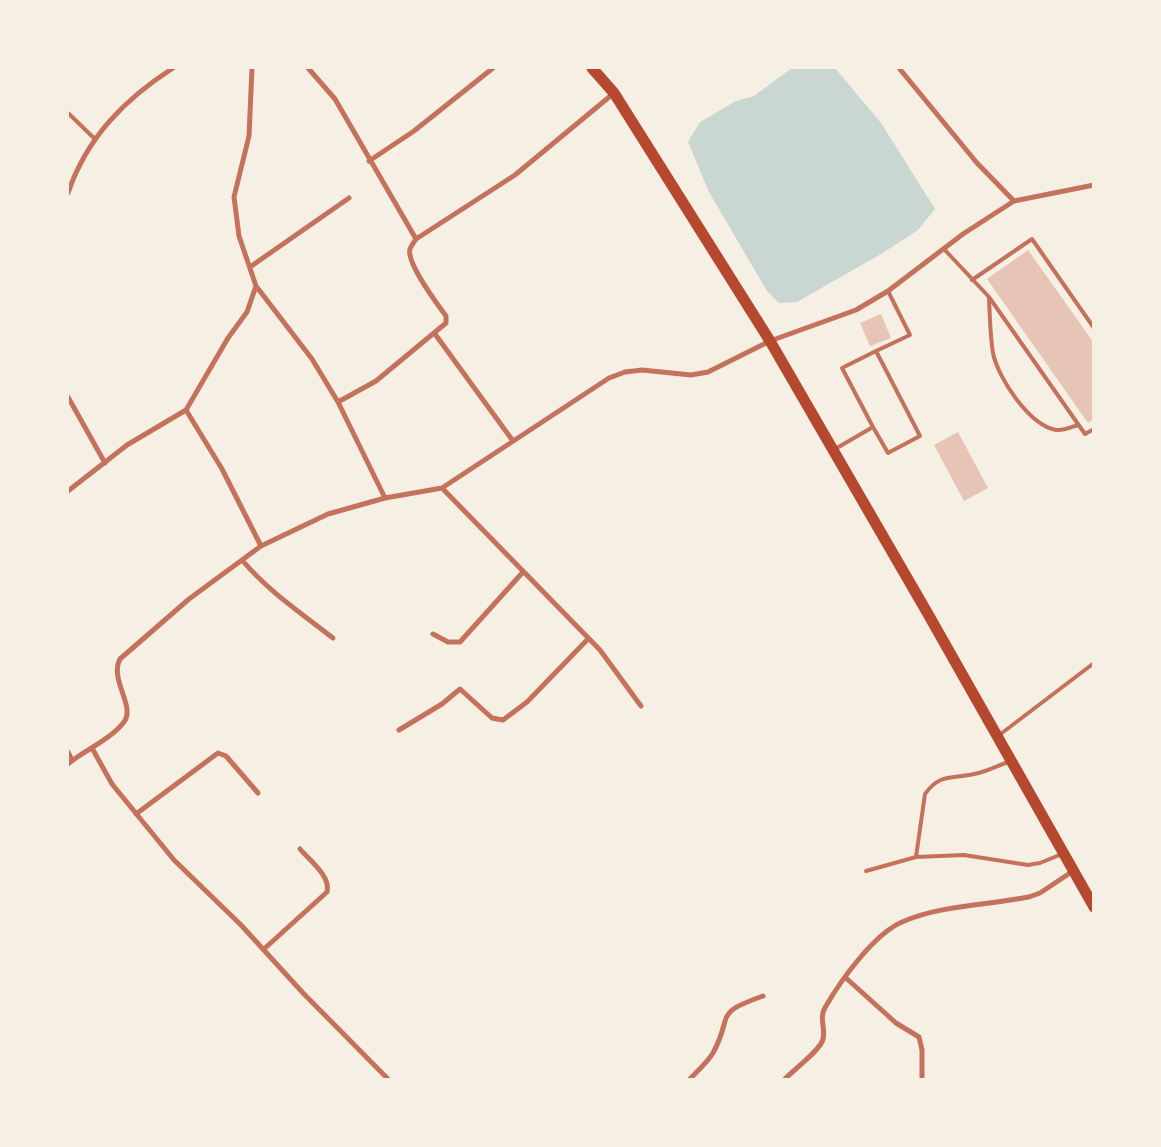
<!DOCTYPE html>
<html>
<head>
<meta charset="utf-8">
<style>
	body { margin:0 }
	#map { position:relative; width:1161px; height:1147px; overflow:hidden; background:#f6efe4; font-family:"Roboto Condensed",sans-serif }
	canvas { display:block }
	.frame { position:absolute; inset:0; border:69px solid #f6efe4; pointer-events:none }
</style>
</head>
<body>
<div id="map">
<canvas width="1161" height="1147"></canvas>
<div class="frame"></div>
</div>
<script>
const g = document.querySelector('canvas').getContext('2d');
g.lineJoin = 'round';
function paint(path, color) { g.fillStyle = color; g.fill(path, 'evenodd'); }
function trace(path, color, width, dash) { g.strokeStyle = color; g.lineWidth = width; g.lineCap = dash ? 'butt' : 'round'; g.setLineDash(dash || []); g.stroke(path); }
paint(new Path2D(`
	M 792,68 L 835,68 L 881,123 L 935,209 L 918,230 L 881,254 L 797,302 L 779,303 L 767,291 L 709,192 L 688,142 L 700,122 L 736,101 L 754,96 Z`), '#c9d6d2');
paint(new Path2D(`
	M 1028,250 L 1094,343 L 1094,419 L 1088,423 L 987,279 Z
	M 881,314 L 891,338 L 870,346 L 860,323 Z
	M 958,432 L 988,488 L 964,501 L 934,445 Z`), '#e6c5b7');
trace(new Path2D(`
	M 68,113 L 95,139
	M 944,249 L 989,297 L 1085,434 L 1094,429
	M 972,280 L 1032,239 L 1094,328
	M 989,299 C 990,317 990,335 993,353 C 998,378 1029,425 1056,430 C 1064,431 1071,427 1078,425
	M 876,351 L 910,335 L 888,291
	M 835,449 L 873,427 L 842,368 L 876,351 L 920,436 L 888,453 L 873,427
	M 998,736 L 1094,663
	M 916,857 L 925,794 C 940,773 952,779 974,774 C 986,772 997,766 1008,762
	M 866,871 L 916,857 L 964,855 L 1028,865 L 1040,863 L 1062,854`), '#c5725c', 4);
trace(new Path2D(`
	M 308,68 L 335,99 L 416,239
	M 899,68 L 977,163 L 1014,201
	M 369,161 L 414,131 L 493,68
	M 68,193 C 87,137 125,99 173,68
	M 250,267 L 349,198
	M 256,286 L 312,359 L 338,402 L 385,498
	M 435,334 L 513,441
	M 68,397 L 105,463
	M 338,402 L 376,381 L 446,323 L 446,316 C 437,304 406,262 410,249 C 411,246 414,242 416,239 L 515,175 L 614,93
	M 186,410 L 222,469 L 261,546
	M 442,488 L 600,650 L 641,706
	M 68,491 L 127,445 L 186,410 L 228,338 L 247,312 L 256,286 L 239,236 L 234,197 L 249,136 L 252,68
	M 242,560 C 268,591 301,613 333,638
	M 433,634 L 448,642 L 460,642 L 523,572
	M 399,730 L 442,704 L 460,689 L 492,718 L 503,720 L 527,702 L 588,639
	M 92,748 L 112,784 L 174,860 L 241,925 L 303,993 L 389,1080
	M 68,752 L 72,760
	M 68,764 C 85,750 110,740 124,722 C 136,706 109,680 120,659 L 189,599 L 261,546 L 328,514 L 385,498 L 442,488 L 609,378 L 625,372 L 642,370 L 691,375 L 708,372 L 770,341 L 856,310 L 888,291 L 963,234 L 1014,201 L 1094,185
	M 136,814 L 218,753 L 226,756 L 258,793
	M 264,949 L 327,892 C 331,876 309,860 300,849
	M 846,978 L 896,1023 L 919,1037 L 922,1050 L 922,1080
	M 689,1080 C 697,1071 707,1063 713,1053 C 734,1014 712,1014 763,996
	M 784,1080 C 793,1070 821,1050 823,1039 C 826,1027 818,1018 826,1006 C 841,980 874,934 902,922 C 941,905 988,905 1029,897 L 1040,893 L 1073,871`), '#c5725c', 5);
trace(new Path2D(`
	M 592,68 L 614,93 L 770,341 L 928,614 L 1094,907`), '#b5482f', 11);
</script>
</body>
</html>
